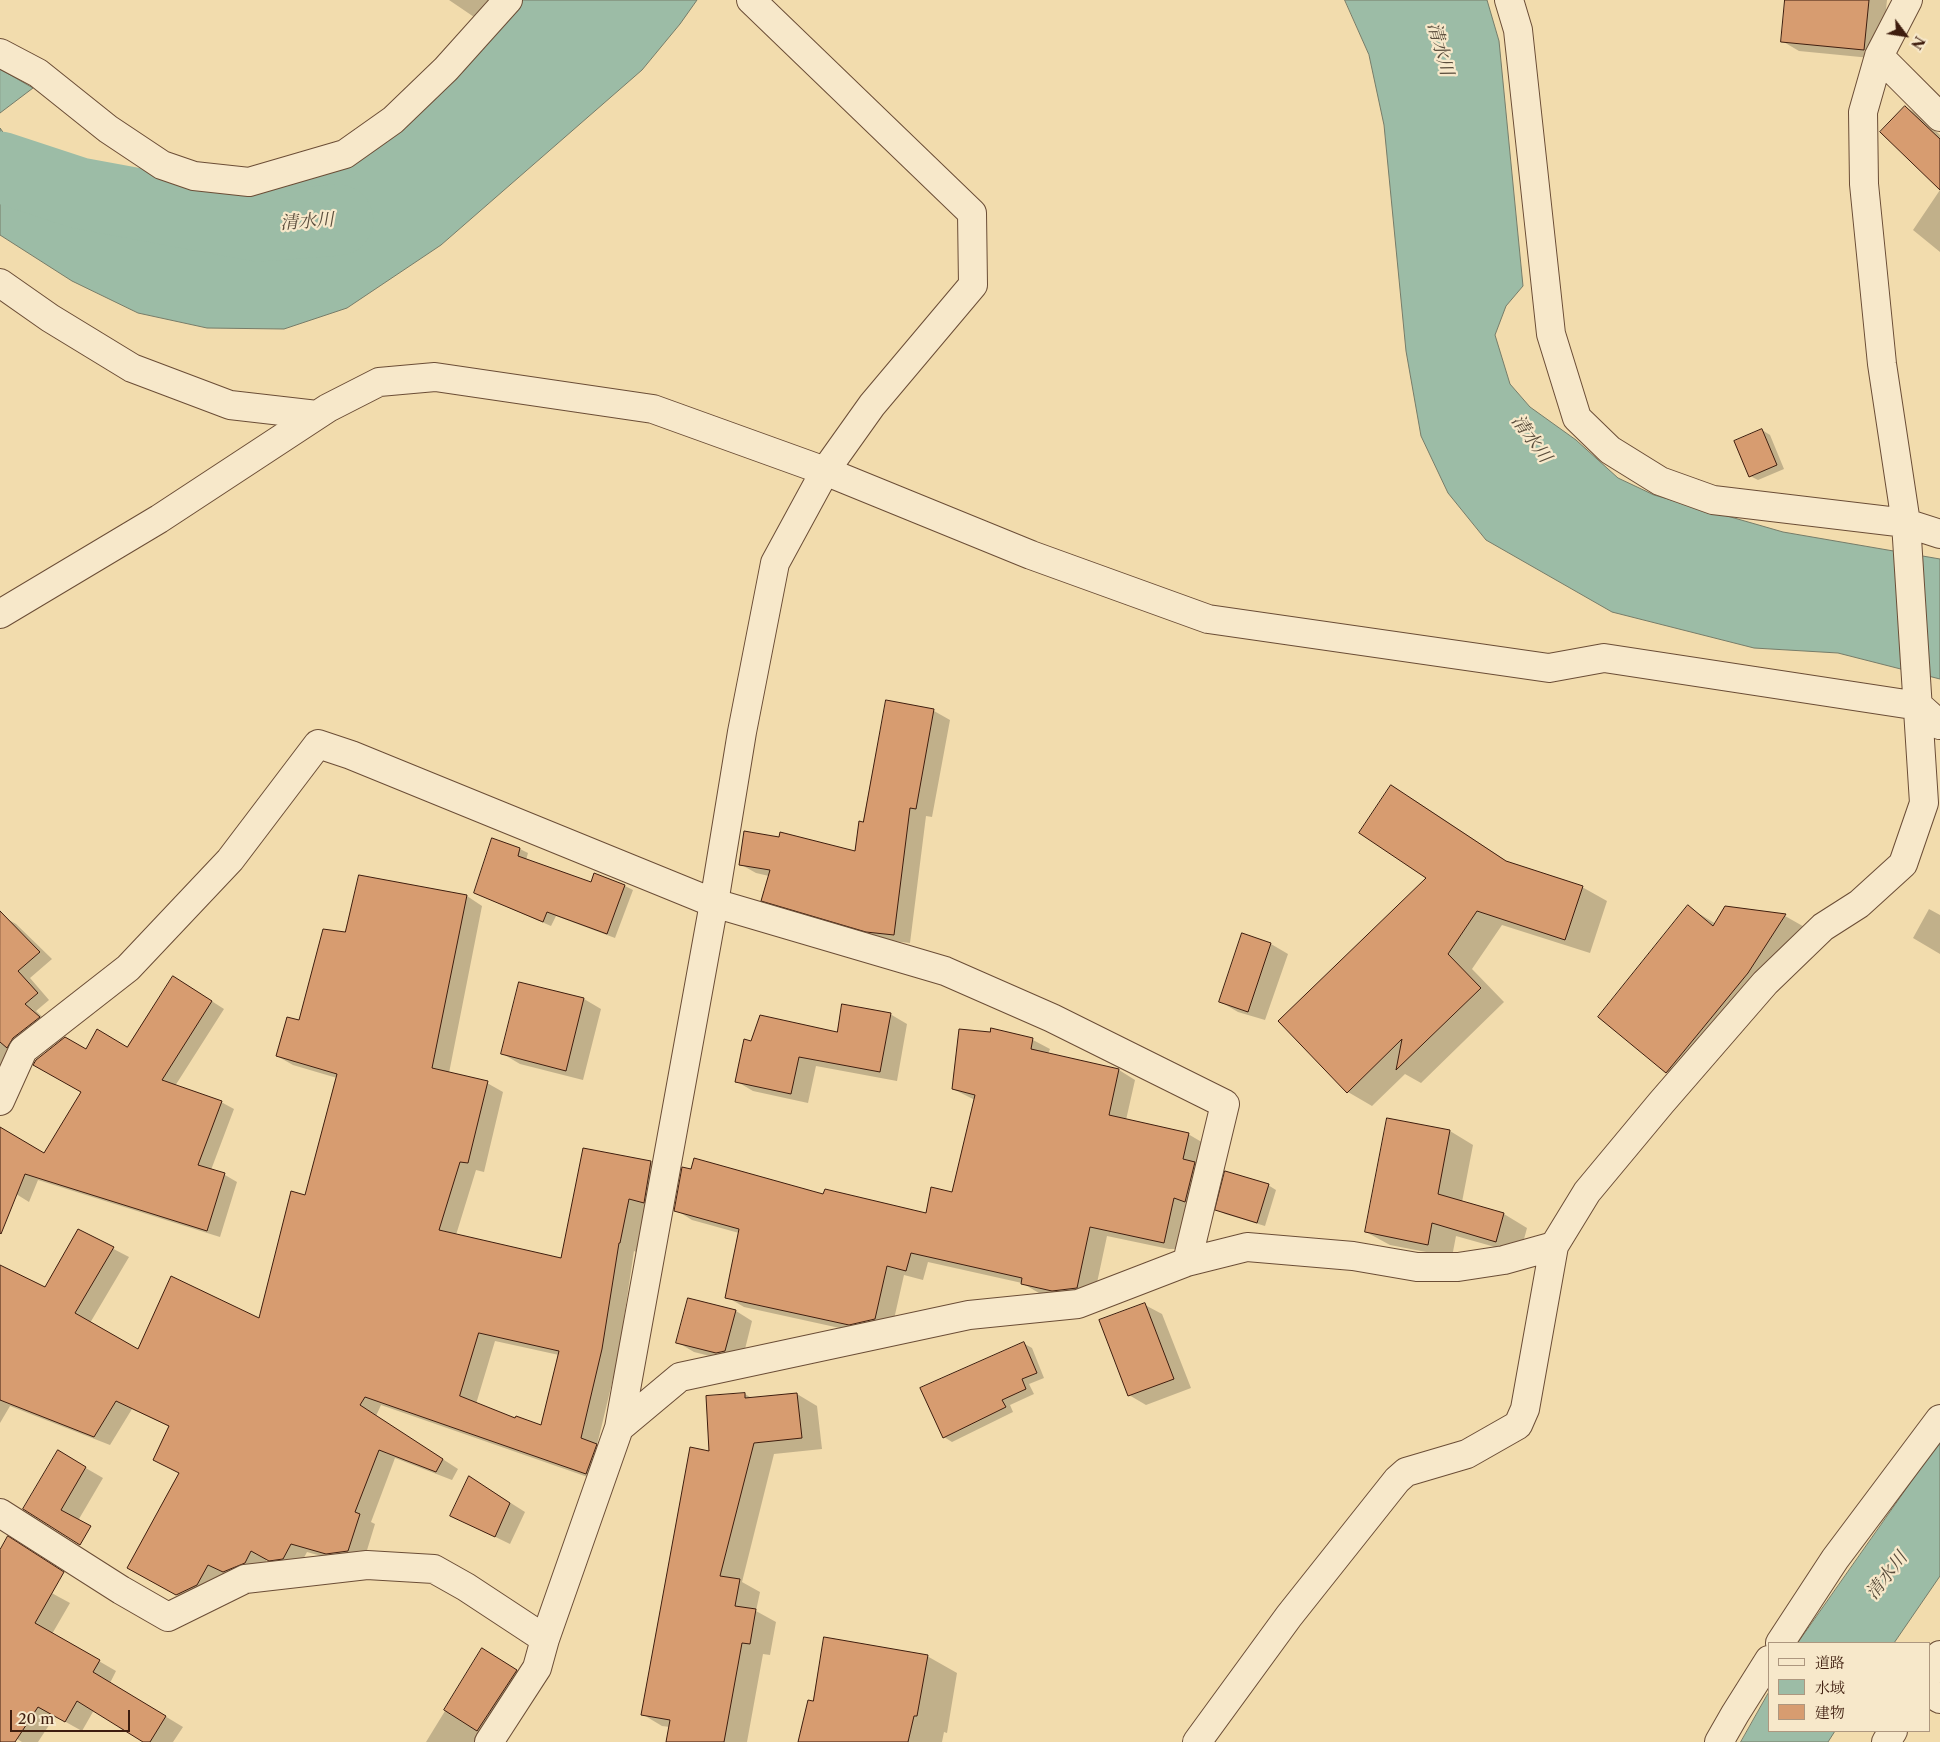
<!DOCTYPE html>
<html>
<head>
<meta charset="utf-8">
<style>
	body { margin:0 }
	#map { position:relative; width:1940px; height:1742px; overflow:hidden; background:#f2dcad; font-family:"Libre Caslon Text","Noto Serif JP",serif }
	canvas { display:block }
	.legend { position:absolute; left:1768px; top:1642px; width:162px; height:90px; box-sizing:border-box; background:#f7e8ca; border:1px solid #ad977f; margin:0; padding:6px 9px; list-style:none; font-size:15px; color:#3e1d0e }
	.legend li { display:flex; align-items:center; gap:10px; height:25px }
	.legend b { width:25px; border:1px solid #ad977f }
	.north { position:absolute; left:1880px; top:10px; width:50px; height:50px; -webkit-text-stroke:4px #f7e8ca; paint-order:stroke; rotate:121deg; font-size:14px; font-weight:700; line-height:20px; text-align:center; color:#3e1d0e }
	.north::after { content:''; display:block; margin:auto; width:18px; height:22px; background:#3e1d0e; clip-path:polygon(50% 0,100% 100%,50% 72%,0 100%) }
	.scale { position:absolute; left:10px; top:1710px; width:120px; height:22px; box-sizing:border-box; border:2px solid #3e1d0e; border-top:0; padding-left:6px; font-size:15px; line-height:18px; white-space:nowrap; color:#3e1d0e; -webkit-text-stroke:4px #f7e8ca; paint-order:stroke }
</style>
</head>
<body>
<div id="map">
<canvas width="1940" height="1742"></canvas>
<ul class="legend">
<li><b style="height:6px;background:#f7e8ca"></b>道路</li>
<li><b style="height:14px;background:#9cbca6"></b>水域</li>
<li><b style="height:14px;background:#d79c70"></b>建物</li>
</ul>
<div class="north">N</div>
<div class="scale">20 m</div>
</div>
<script>
const g = document.querySelector('canvas').getContext('2d');
g.lineJoin = 'round';
function paint(path, color) { g.fillStyle = color; g.fill(path, 'evenodd'); }
function trace(path, color, width, dash) { g.strokeStyle = color; g.lineWidth = width; g.lineCap = dash ? 'butt' : 'round'; g.setLineDash(dash || []); g.stroke(path); }
function write(font, color, halo, rows, align = 'center') {
  g.font = font + ' "Libre Caslon Text","Noto Serif JP",serif'; g.lineWidth = 4.5; g.setLineDash([]); g.textBaseline = 'middle'; g.strokeStyle = halo; g.fillStyle = color; for (const [text, x, y, turn = 0] of rows) {
    g.save(); g.translate(x, y); g.rotate((+turn || 0) * Math.PI / 180); g.textAlign = isNaN(turn) ? turn : align; if (halo) g.strokeText(text, 0, 0); g.fillText(text, 0, 0); g.restore();
  }
}
const water = new Path2D(`
	M 523,0 L 697,0 L 680,24 L 642,70 L 441,245 L 347,308 L 284,329 L 207,328 L 138,313 L 72,281 L 0,235 L 0,128 L 18,153 L 88,211 L 141,230 L 206,235 L 285,206 L 273,190 L 352,163 L 400,129 Z
	M 1345,0 L 1487,0 L 1499,41 L 1523,286 L 1506,306 L 1495,335 L 1510,384 L 1530,407 L 1576,440 L 1618,478 L 1654,495 L 1783,532 L 1940,559 L 1940,679 L 1838,653 L 1754,648 L 1612,612 L 1486,540 L 1448,493 L 1421,436 L 1406,351 L 1384,125 L 1369,55 Z
	M 0,69 L 33,88 L 0,113 Z
	M 1940,1441 L 1940,1576 L 1894,1643 L 1798,1643 Z
	M 1769,1692 L 1769,1731 L 1835,1731 L 1828,1742 L 1741,1742 Z`);
paint(water, '#9cbca6');
trace(water, '#767c69', 1);
paint(new Path2D(`
	M 449,0 L 492,0 L 477,19 Z
	M 1786,0 L 1887,0 L 1881,59 L 1799,51 L 1782,41 Z
	M 1905,107 L 1919,115 L 1940,135 L 1940,188 Z
	M 1940,190 L 1940,252 L 1913,230 Z
	M 1762,430 L 1770,435 L 1784,469 L 1758,480 L 1750,476 Z
	M 887,702 L 934,711 L 950,720 L 932,817 L 926,816 L 910,943 L 884,940 L 779,909 L 762,900 L 769,876 L 756,873 L 740,864 L 856,853 L 864,823 Z
	M 1391,787 L 1416,801 L 1511,864 L 1582,887 L 1607,901 L 1590,953 L 1502,925 L 1472,969 L 1504,1002 L 1421,1083 L 1405,1074 L 1372,1106 L 1348,1092 L 1428,878 Z
	M 493,840 L 520,849 L 528,853 L 526,860 L 592,883 L 625,886 L 633,890 L 615,938 L 556,916 L 551,926 L 484,897 Z
	M 467,896 L 482,906 L 449,1073 L 487,1083 L 503,1092 L 484,1172 L 476,1170 L 456,1235 L 562,1259 L 584,1149 L 651,1162 L 667,1171 L 645,1207 L 636,1252 L 634,1251 L 618,1358 L 597,1445 L 612,1454 L 602,1482 L 381,1405 L 376,1416 L 458,1469 L 452,1480 L 395,1458 L 371,1522 L 375,1524 L 364,1560 L 343,1562 L 307,1552 L 299,1567 L 286,1569 L 267,1559 L 261,1572 L 240,1581 L 225,1573 L 213,1594 L 193,1604 L 129,1568 L 180,1473 L 170,1427 L 132,1409 L 110,1445 L 10,1406 L 0,1423 L 0,1266 L 46,1288 L 79,1231 L 129,1257 L 90,1323 L 138,1350 L 259,1320 L 306,1196 L 337,1078 L 293,1065 L 277,1056 L 300,1022 L 346,934 ZM 495,1341 L 559,1355 L 542,1426 L 516,1420 L 476,1404 Z
	M 1688,907 L 1716,924 L 1725,908 L 1785,916 L 1808,929 L 1690,1086 L 1667,1072 L 1599,1017 Z
	M 1929,909 L 1940,915 L 1940,954 L 1913,938 Z
	M 4,917 L 16,924 L 52,959 L 30,978 L 49,1000 L 36,1011 L 51,1025 L 0,1094 L 0,921 Z
	M 1271,944 L 1288,954 L 1265,1020 L 1238,1012 L 1221,1002 Z
	M 185,984 L 224,1009 L 175,1086 L 221,1102 L 234,1109 L 211,1170 L 225,1175 L 237,1182 L 220,1237 L 38,1180 L 29,1202 L 0,1184 L 0,1128 L 44,1154 L 83,1092 L 86,1051 L 128,1049 Z
	M 584,999 L 601,1009 L 583,1080 L 520,1064 L 503,1054 Z
	M 890,1014 L 907,1024 L 897,1081 L 816,1066 L 808,1103 L 753,1091 L 736,1081 L 752,1042 L 838,1033 Z
	M 992,1030 L 1033,1040 L 1050,1049 L 1048,1054 L 1119,1070 L 1135,1080 L 1126,1120 L 1188,1134 L 1205,1144 L 1182,1249 L 1169,1249 L 1107,1236 L 1094,1297 L 1070,1300 L 1039,1293 L 1022,1283 L 928,1262 L 923,1280 L 904,1275 L 892,1328 L 867,1334 L 744,1307 L 727,1297 L 739,1233 L 692,1220 L 676,1210 L 824,1196 L 927,1214 L 953,1193 L 975,1100 L 953,1089 L 991,1034 Z
	M 1450,1131 L 1473,1145 L 1462,1202 L 1504,1214 L 1527,1228 L 1520,1254 L 1456,1236 L 1452,1257 L 1390,1245 L 1366,1232 Z
	M 1268,1185 L 1276,1190 L 1265,1226 L 1225,1214 L 1217,1210 Z
	M 1145,1305 L 1162,1314 L 1191,1388 L 1146,1405 L 1129,1395 Z
	M 736,1311 L 752,1321 L 742,1361 L 734,1362 L 694,1352 L 677,1342 Z
	M 1023,1343 L 1032,1348 L 1044,1378 L 1029,1384 L 1034,1394 L 1010,1405 L 1013,1412 L 952,1442 L 944,1437 Z
	M 745,1394 L 753,1399 L 797,1394 L 817,1406 L 822,1449 L 774,1454 L 742,1582 L 760,1592 L 756,1611 L 776,1622 L 770,1655 L 763,1654 L 747,1742 L 667,1742 L 670,1727 L 662,1726 L 642,1714 L 710,1453 Z
	M 58,1452 L 103,1478 L 69,1536 L 52,1526 Z
	M 484,1486 L 525,1512 L 510,1544 L 452,1516 Z
	M 0,1565 L 70,1603 L 52,1634 L 116,1671 L 110,1683 L 183,1727 L 173,1742 L 145,1742 L 94,1710 L 82,1731 L 55,1716 L 38,1742 L 22,1742 L 0,1728 Z
	M 483,1649 L 532,1680 L 491,1742 L 426,1742 Z
	M 927,1656 L 957,1673 L 947,1733 L 944,1732 L 942,1742 L 800,1742 L 814,1703 Z`), '#0003');
trace(new Path2D(`
	M 0,167 L 79,193 L 258,226 L 338,220`), '#9cbca6', 71);
const building = new Path2D(`
	M 1785,0 L 1869,0 L 1864,50 L 1781,42 Z
	M 1905,106 L 1940,139 L 1940,190 L 1880,132 Z
	M 1762,429 L 1777,465 L 1749,477 L 1734,441 Z
	M 886,700 L 934,709 L 916,809 L 910,808 L 894,935 L 866,932 L 761,901 L 770,870 L 739,865 L 744,831 L 779,837 L 780,832 L 855,851 L 859,821 L 863,822 Z
	M 1391,785 L 1506,861 L 1583,886 L 1565,940 L 1477,911 L 1448,954 L 1481,988 L 1396,1070 L 1402,1039 L 1347,1093 L 1278,1021 L 1426,878 L 1359,833 Z
	M 492,838 L 520,848 L 518,856 L 591,882 L 594,873 L 625,885 L 607,934 L 547,912 L 543,922 L 474,893 Z
	M 359,875 L 467,895 L 432,1068 L 488,1081 L 468,1163 L 460,1162 L 439,1230 L 561,1258 L 583,1148 L 651,1161 L 644,1203 L 629,1199 L 620,1243 L 619,1243 L 602,1349 L 581,1438 L 597,1444 L 586,1474 L 365,1397 L 360,1405 L 443,1459 L 436,1472 L 379,1450 L 355,1512 L 360,1514 L 348,1551 L 326,1554 L 291,1544 L 283,1559 L 269,1561 L 251,1551 L 245,1563 L 223,1572 L 208,1565 L 197,1585 L 176,1595 L 127,1568 L 179,1473 L 153,1460 L 169,1426 L 116,1401 L 94,1437 L 0,1400 L 0,1265 L 45,1287 L 78,1229 L 114,1247 L 75,1313 L 138,1349 L 171,1276 L 259,1318 L 291,1191 L 305,1195 L 337,1074 L 276,1056 L 287,1017 L 299,1020 L 323,929 L 345,932 ZM 479,1333 L 559,1351 L 541,1425 L 516,1416 L 515,1418 L 460,1396 Z
	M 1688,905 L 1713,926 L 1725,906 L 1786,914 L 1748,973 L 1666,1073 L 1598,1017 Z
	M 0,911 L 40,952 L 18,971 L 38,993 L 25,1004 L 40,1017 L 13,1038 L 7,1048 L 0,1042 Z
	M 1242,933 L 1271,943 L 1248,1012 L 1219,1002 Z
	M 173,976 L 212,1001 L 162,1080 L 222,1101 L 198,1165 L 225,1173 L 207,1231 L 25,1174 L 1,1234 L 0,1233 L 0,1127 L 44,1153 L 81,1092 L 33,1065 L 36,1060 L 65,1037 L 86,1049 L 97,1029 L 127,1047 Z
	M 519,982 L 584,998 L 566,1071 L 501,1054 Z
	M 842,1004 L 891,1013 L 880,1072 L 799,1057 L 791,1094 L 735,1082 L 744,1039 L 751,1041 L 760,1015 L 837,1032 Z
	M 991,1028 L 1033,1038 L 1031,1049 L 1119,1069 L 1109,1115 L 1189,1133 L 1183,1159 L 1195,1162 L 1185,1202 L 1174,1198 L 1164,1243 L 1090,1227 L 1077,1288 L 1052,1291 L 1021,1284 L 1022,1278 L 911,1253 L 906,1271 L 887,1266 L 875,1319 L 849,1325 L 725,1298 L 739,1229 L 674,1211 L 682,1167 L 691,1169 L 694,1158 L 823,1194 L 825,1189 L 926,1213 L 931,1187 L 952,1192 L 975,1095 L 952,1089 L 959,1029 L 990,1032 Z
	M 1387,1118 L 1450,1130 L 1438,1194 L 1504,1213 L 1496,1242 L 1432,1223 L 1428,1245 L 1365,1232 Z
	M 1225,1171 L 1269,1184 L 1257,1223 L 1215,1210 Z
	M 688,1298 L 736,1310 L 725,1351 L 716,1353 L 676,1343 Z
	M 1145,1303 L 1174,1379 L 1128,1396 L 1099,1320 Z
	M 1024,1342 L 1037,1373 L 1022,1379 L 1026,1389 L 1002,1400 L 1006,1407 L 943,1438 L 920,1388 Z
	M 745,1393 L 745,1398 L 797,1393 L 802,1438 L 754,1443 L 720,1576 L 740,1579 L 735,1606 L 756,1609 L 750,1644 L 742,1643 L 724,1742 L 666,1742 L 670,1720 L 641,1715 L 690,1447 L 709,1451 L 706,1396 Z
	M 58,1450 L 86,1467 L 61,1510 L 91,1526 L 80,1545 L 23,1509 Z
	M 469,1476 L 510,1503 L 495,1537 L 450,1516 Z
	M 8,1536 L 64,1572 L 35,1623 L 100,1660 L 93,1672 L 166,1716 L 150,1742 L 143,1742 L 77,1701 L 65,1722 L 38,1707 L 15,1742 L 0,1742 L 0,1550 Z
	M 824,1637 L 928,1655 L 917,1716 L 914,1716 L 908,1742 L 798,1742 L 808,1700 L 813,1701 Z
	M 482,1648 L 517,1670 L 477,1731 L 444,1710 Z`);
paint(building, '#d79c70');
trace(building, '#3e1d0e', 1);
const minor = new Path2D(`
	M 1509,0 L 1518,30 L 1551,334 L 1577,418 L 1610,450 L 1660,481 L 1713,500 L 1906,523 L 1940,534
	M 0,53 L 38,73 L 108,129 L 162,165 L 194,176 L 249,182 L 345,154 L 393,120 L 446,69 L 508,0
	M 1879,56 L 1940,117
	M 0,283 L 50,318 L 132,368 L 230,405 L 317,415
	M 0,614 L 159,519 L 328,408 L 379,382 L 435,377 L 653,409 L 825,471 L 1031,555 L 1208,619 L 1549,668 L 1604,658 L 1919,706 L 1940,725
	M 0,1101 L 23,1050 L 128,968 L 230,860 L 318,744 L 351,755 L 714,903 L 945,971 L 1052,1018 L 1225,1104 L 1187,1262
	M 619,1428 L 680,1377 L 969,1315 L 1078,1304 L 1187,1262 L 1247,1247 L 1353,1256 L 1417,1267 L 1458,1267 L 1504,1260 L 1554,1246 L 1587,1192 L 1661,1103 L 1765,983 L 1823,927 L 1859,904 L 1903,864 L 1924,803 L 1906,523 L 1882,364 L 1864,184 L 1863,112 L 1879,56 L 1908,0
	M 0,1513 L 121,1590 L 168,1617 L 245,1579 L 367,1565 L 434,1569 L 466,1587 L 545,1639
	M 1780,1643 L 1835,1559 L 1940,1419
	M 1929,1674 L 1940,1655
	M 1929,1692 L 1940,1699
	M 489,1742 L 537,1668 L 545,1639 L 619,1428 L 714,903 L 742,732 L 775,563 L 825,471 L 872,405 L 973,285 L 972,213 L 751,0
	M 1197,1742 L 1289,1616 L 1397,1480 L 1406,1472 L 1467,1454 L 1518,1425 L 1525,1409 L 1554,1246
	M 1719,1742 L 1735,1714 L 1769,1660
	M 1886,1742 L 1893,1731`);
trace(minor, '#6b4d36', 30);
trace(minor, '#f7e8ca', 28);
write('italic 18px', '#5a4d3c', '#f7e8ca', [
	["清水川",1440,49,75],
	["清水川",307,222,-4],
	["清水川",1531,439,54],
	["清水川",1887,1576,-52]
]);
</script>
</body>
</html>
